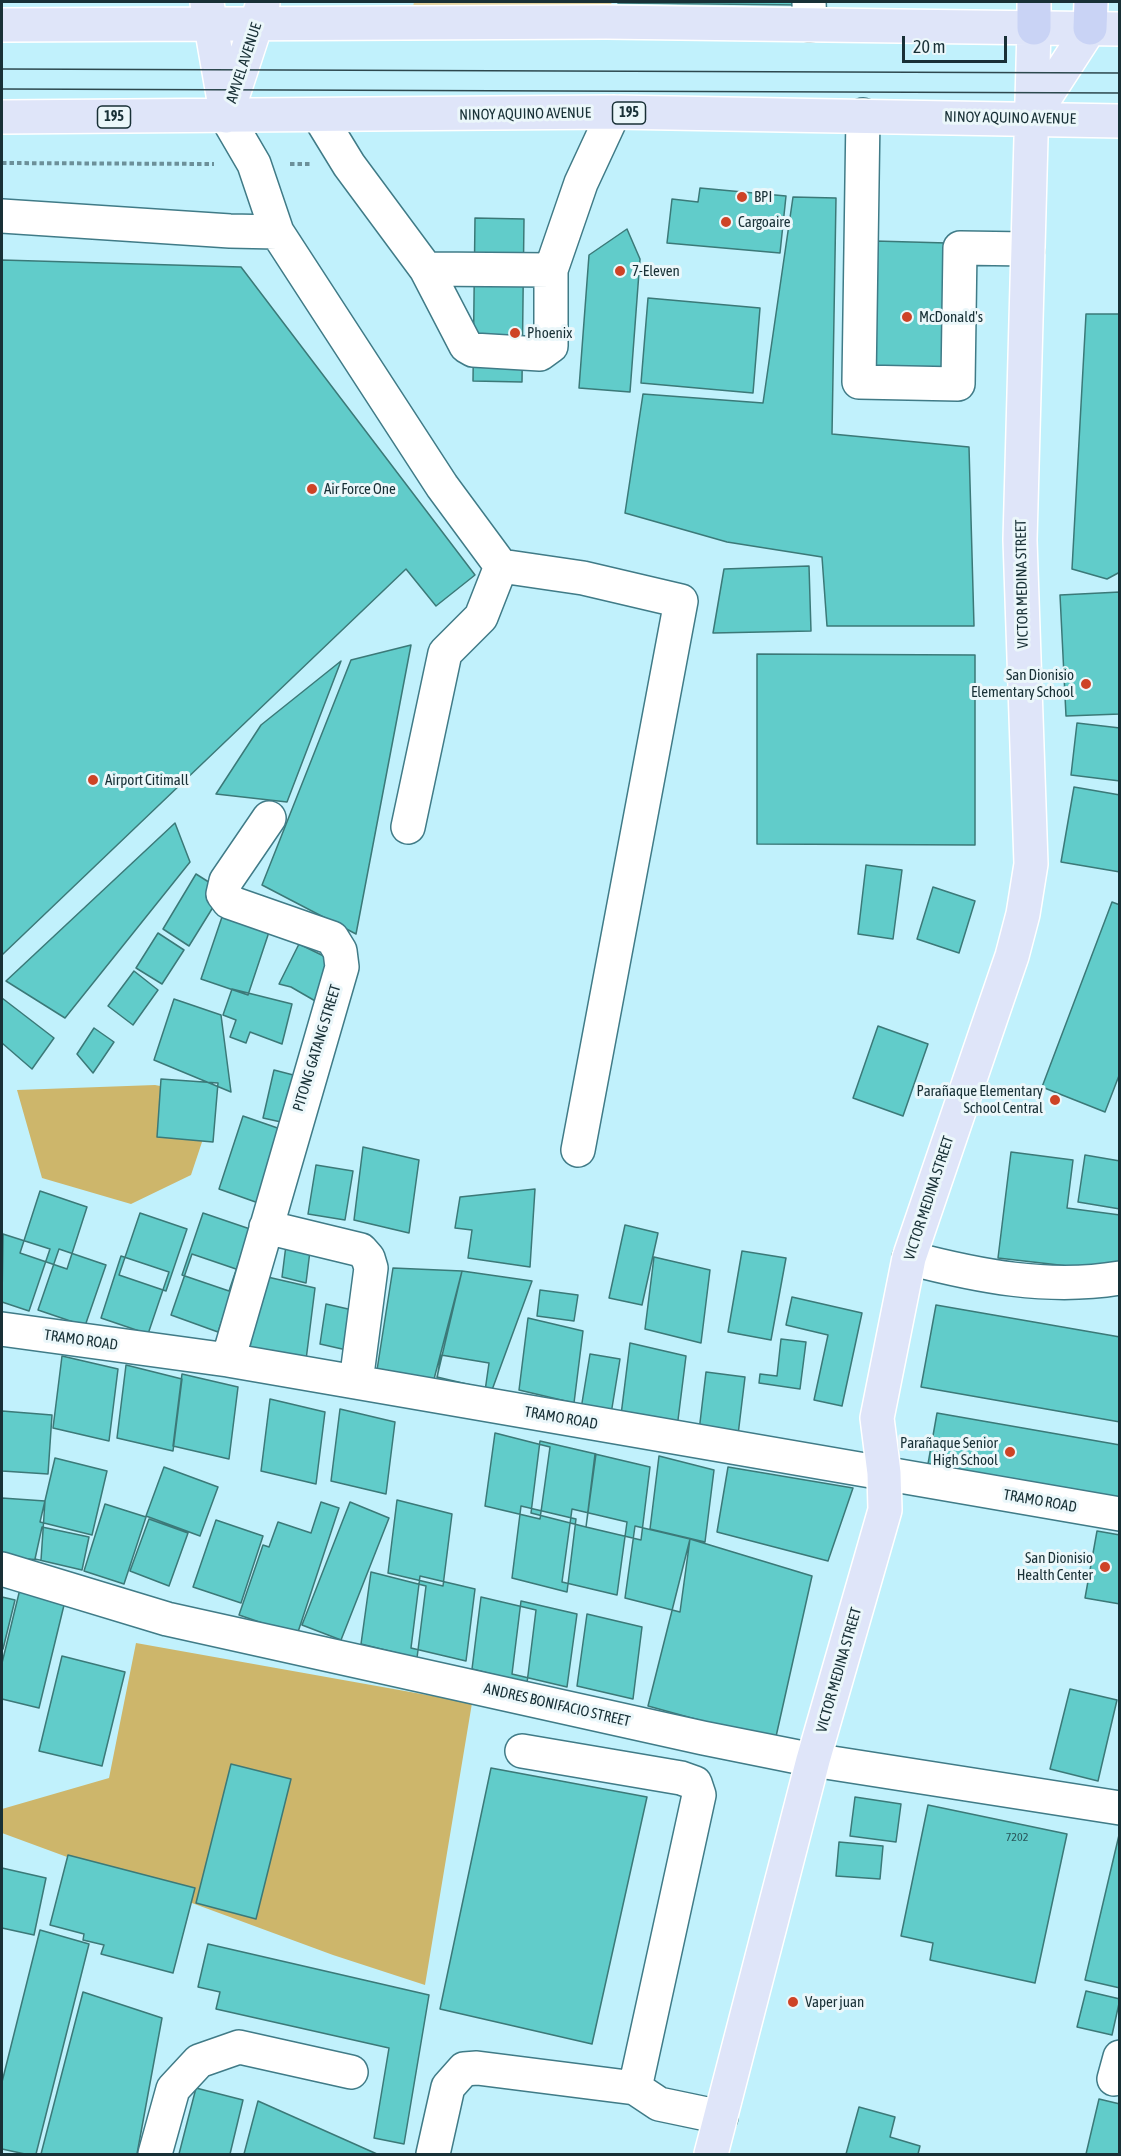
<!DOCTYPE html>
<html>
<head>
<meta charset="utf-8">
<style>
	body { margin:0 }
	#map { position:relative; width:1121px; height:2156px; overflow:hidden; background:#c1f1fc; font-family:"Asap Condensed",sans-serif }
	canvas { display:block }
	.frame { position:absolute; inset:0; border:3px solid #183036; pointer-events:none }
	.scale { position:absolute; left:902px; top:36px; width:105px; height:27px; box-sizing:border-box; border:3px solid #183036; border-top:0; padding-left:8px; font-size:18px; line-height:21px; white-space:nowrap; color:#183036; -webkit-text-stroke:4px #ebf7fa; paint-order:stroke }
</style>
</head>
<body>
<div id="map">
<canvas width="1121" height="2156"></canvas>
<div class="frame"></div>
<div class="scale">20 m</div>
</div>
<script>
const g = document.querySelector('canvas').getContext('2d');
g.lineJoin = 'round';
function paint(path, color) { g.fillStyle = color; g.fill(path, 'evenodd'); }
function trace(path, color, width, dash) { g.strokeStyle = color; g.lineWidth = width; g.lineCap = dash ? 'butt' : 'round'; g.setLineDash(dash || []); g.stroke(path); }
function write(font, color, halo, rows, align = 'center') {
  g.font = font + ' "Asap Condensed",sans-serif'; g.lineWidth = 6; g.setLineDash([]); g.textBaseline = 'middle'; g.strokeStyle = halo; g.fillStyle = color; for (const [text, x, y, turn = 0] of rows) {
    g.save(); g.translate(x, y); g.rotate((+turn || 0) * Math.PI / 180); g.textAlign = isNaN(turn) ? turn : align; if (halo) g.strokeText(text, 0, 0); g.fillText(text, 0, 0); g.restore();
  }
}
paint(new Path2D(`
	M 414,2 L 611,2 L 612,6 L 413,7 Z`), '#e2d19c');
paint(new Path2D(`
	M 155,1085 L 217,1097 L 191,1175 L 131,1204 L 42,1178 L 17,1090 Z
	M 136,1643 L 472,1703 L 425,1985 L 333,1955 L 2,1833 L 2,1809 L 109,1778 Z`), '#cdb66b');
const building = new Path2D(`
	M 617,2 L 801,2 L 801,5 L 618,3 Z
	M 700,188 L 786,196 L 780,253 L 667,243 L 672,199 L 698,202 Z
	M 793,197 L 836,198 L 832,434 L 969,447 L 974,626 L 827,626 L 822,557 L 727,542 L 625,513 L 643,394 L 763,403 Z
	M 475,218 L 524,219 L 522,382 L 473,381 Z
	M 627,229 L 640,259 L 630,392 L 579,388 L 589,255 Z
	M 875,241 L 947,243 L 944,371 L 871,368 Z
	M 2,260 L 241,267 L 475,575 L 436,606 L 406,569 L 2,955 Z
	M 648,298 L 760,308 L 753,393 L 641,383 Z
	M 1086,314 L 1120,314 L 1120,572 L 1107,579 L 1072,569 Z
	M 809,566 L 811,631 L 713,633 L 724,569 Z
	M 1120,592 L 1120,714 L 1066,716 L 1060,595 Z
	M 411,645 L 356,934 L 262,885 L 351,660 Z
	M 757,654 L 975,655 L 975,845 L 757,844 Z
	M 341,661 L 287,802 L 216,794 L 261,725 Z
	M 1077,723 L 1120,728 L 1120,781 L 1071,775 Z
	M 1074,787 L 1120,795 L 1120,872 L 1061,862 Z
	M 175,823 L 190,862 L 65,1018 L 6,981 Z
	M 866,865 L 902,870 L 893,939 L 858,934 Z
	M 196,874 L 223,891 L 189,946 L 163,929 Z
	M 933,887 L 975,901 L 959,953 L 917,939 Z
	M 1112,902 L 1120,905 L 1120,1073 L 1105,1112 L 1042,1087 Z
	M 222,917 L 269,932 L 248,995 L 201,979 Z
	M 158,933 L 184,950 L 162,984 L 136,968 Z
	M 299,944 L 336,962 L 317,1002 L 291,987 L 279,984 Z
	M 134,971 L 158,990 L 133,1025 L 108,1006 Z
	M 232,989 L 292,1004 L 282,1044 L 250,1032 L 246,1043 L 230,1037 L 236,1020 L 223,1015 Z
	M 2,998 L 54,1038 L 32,1069 L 2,1043 Z
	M 174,999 L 221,1015 L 231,1092 L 154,1060 Z
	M 878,1026 L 928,1044 L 903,1116 L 853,1098 Z
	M 94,1028 L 114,1042 L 93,1073 L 77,1054 Z
	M 274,1070 L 301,1077 L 290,1124 L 263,1118 Z
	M 161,1079 L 218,1083 L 213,1142 L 157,1137 Z
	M 243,1116 L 289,1132 L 264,1205 L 219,1189 Z
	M 363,1147 L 419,1160 L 409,1233 L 354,1220 Z
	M 1011,1152 L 1073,1160 L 1067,1208 L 1120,1215 L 1120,1272 L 998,1258 Z
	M 1085,1155 L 1120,1161 L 1120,1209 L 1078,1202 Z
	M 316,1165 L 353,1171 L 345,1220 L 308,1214 Z
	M 535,1189 L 530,1267 L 468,1258 L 472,1230 L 455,1228 L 460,1197 Z
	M 40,1191 L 87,1207 L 67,1269 L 20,1253 Z
	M 140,1213 L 187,1229 L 166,1291 L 119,1275 Z
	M 203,1213 L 250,1229 L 229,1291 L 182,1275 Z
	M 625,1225 L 658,1233 L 642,1305 L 609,1298 Z
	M 3,1234 L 50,1249 L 29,1311 L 2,1302 Z
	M 286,1245 L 310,1251 L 306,1283 L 282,1277 Z
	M 59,1249 L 106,1265 L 85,1326 L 38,1310 Z
	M 742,1251 L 786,1258 L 771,1340 L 728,1332 Z
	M 192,1254 L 239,1270 L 218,1332 L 171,1315 Z
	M 121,1256 L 169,1272 L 148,1334 L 101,1318 Z
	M 654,1257 L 710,1270 L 701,1343 L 645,1329 Z
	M 393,1268 L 462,1271 L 433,1383 L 377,1370 Z
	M 462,1271 L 532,1281 L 492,1390 L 437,1377 Z
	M 259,1275 L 315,1288 L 306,1360 L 250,1348 Z
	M 540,1290 L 578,1295 L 574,1321 L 537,1316 Z
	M 792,1297 L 862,1313 L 842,1406 L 814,1400 L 828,1335 L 786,1325 Z
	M 326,1304 L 357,1311 L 351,1351 L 320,1344 Z
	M 936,1305 L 1120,1337 L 1120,1422 L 921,1387 Z
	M 528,1318 L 583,1331 L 574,1403 L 519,1390 Z
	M 781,1339 L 806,1342 L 800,1389 L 759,1383 L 760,1374 L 777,1376 Z
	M 630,1343 L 686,1356 L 677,1428 L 621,1415 Z
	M 590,1354 L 620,1359 L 611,1414 L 581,1409 Z
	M 441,1355 L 489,1363 L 484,1398 L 435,1390 Z
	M 62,1356 L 118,1369 L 109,1441 L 53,1428 Z
	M 126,1365 L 182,1379 L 173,1451 L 117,1438 Z
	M 706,1372 L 745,1377 L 738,1435 L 699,1431 Z
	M 182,1374 L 238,1387 L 229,1459 L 173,1446 Z
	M 270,1399 L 325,1412 L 316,1484 L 261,1471 Z
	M 340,1409 L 395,1422 L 386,1494 L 331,1481 Z
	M 2,1411 L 52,1415 L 48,1474 L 2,1471 Z
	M 937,1413 L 1120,1445 L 1120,1498 L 928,1464 Z
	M 495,1433 L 550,1447 L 540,1519 L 485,1506 Z
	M 540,1441 L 596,1454 L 586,1527 L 531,1513 Z
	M 595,1454 L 650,1467 L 641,1540 L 586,1527 Z
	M 659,1456 L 714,1470 L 705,1542 L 650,1529 Z
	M 55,1458 L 107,1471 L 92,1535 L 40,1522 Z
	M 164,1467 L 218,1487 L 200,1536 L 146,1516 Z
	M 728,1467 L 853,1488 L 828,1561 L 717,1532 Z
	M 2,1498 L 45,1501 L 41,1560 L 2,1557 Z
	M 397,1500 L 452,1514 L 443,1586 L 388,1573 Z
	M 321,1502 L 339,1508 L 297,1635 L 239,1615 L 263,1545 L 269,1547 L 278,1522 L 311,1533 Z
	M 350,1502 L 389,1518 L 341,1640 L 302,1625 Z
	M 105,1504 L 146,1517 L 124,1584 L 84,1571 Z
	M 521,1506 L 576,1519 L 567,1592 L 512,1578 Z
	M 572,1509 L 627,1522 L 617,1595 L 562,1582 Z
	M 149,1519 L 188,1533 L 169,1586 L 130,1571 Z
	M 216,1520 L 263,1536 L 241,1603 L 193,1587 Z
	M 635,1526 L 690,1539 L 680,1612 L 625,1598 Z
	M 42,1527 L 89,1537 L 82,1570 L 35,1559 Z
	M 1097,1531 L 1120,1535 L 1120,1604 L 1085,1598 Z
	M 690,1539 L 812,1576 L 775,1741 L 648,1706 Z
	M 371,1572 L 426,1586 L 417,1658 L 361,1644 Z
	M 420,1576 L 475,1589 L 466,1661 L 411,1648 Z
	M 20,1589 L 65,1601 L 39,1708 L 2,1699 L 2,1663 Z
	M 2,1597 L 15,1600 L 3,1649 L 2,1649 Z
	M 481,1597 L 536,1610 L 527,1683 L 472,1669 Z
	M 521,1601 L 577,1614 L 567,1687 L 512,1674 Z
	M 587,1614 L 642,1627 L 633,1699 L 577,1686 Z
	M 62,1656 L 125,1672 L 102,1766 L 39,1751 Z
	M 1070,1689 L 1117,1700 L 1098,1781 L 1050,1769 Z
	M 231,1764 L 291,1779 L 256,1919 L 196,1903 Z
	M 491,1768 L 647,1797 L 592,2044 L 440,2009 Z
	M 855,1797 L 901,1804 L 896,1842 L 850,1836 Z
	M 928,1805 L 1067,1834 L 1035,1983 L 930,1960 L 933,1943 L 901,1936 Z
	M 1119,1835 L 1120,1835 L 1120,1988 L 1085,1980 Z
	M 839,1842 L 883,1846 L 880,1879 L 836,1876 Z
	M 68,1855 L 195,1888 L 173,1973 L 101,1954 L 104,1945 L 83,1940 L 84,1934 L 50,1925 Z
	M 2,1868 L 46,1878 L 34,1935 L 2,1928 Z
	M 40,1930 L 89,1944 L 36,2154 L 25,2154 L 2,2149 L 2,2082 Z
	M 208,1944 L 429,1995 L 404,2144 L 374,2138 L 389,2048 L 216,2009 L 220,1992 L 198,1987 Z
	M 1086,1991 L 1120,1999 L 1112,2035 L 1077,2027 Z
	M 83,1992 L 162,2018 L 137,2154 L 41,2154 Z
	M 196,2088 L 243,2100 L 230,2154 L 179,2154 Z
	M 1099,2099 L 1120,2104 L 1120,2154 L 1086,2154 Z
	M 258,2101 L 377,2154 L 244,2154 Z
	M 859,2107 L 895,2117 L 890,2137 L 920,2146 L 918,2154 L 846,2154 Z`);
paint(building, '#61ccca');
trace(building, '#3b7978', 1.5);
const minor = new Path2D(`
	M 809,2 L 810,25
	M 863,115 L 859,382 L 958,384 L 960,248 L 1028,249
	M 226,116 L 254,164 L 277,232 L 442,486 L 501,566 L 583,578 L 681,601 L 578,1150
	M 319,116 L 349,165 L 426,269 L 466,346 L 473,350 L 540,354 L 551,346 L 551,270 L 581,183 L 614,112
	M 2,216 L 230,231 L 277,232
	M 426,269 L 551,270
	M 408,827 L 445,653 L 481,617 L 501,566
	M 266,1227 L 361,1250 L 368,1258 L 371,1268 L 356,1382
	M 909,1258 C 978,1276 1048,1290 1120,1278
	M 2,1329 L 228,1360 L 1120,1514
	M 228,1360 L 342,967 L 340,951 L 332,938 L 229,902 L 223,894 L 226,881 L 269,818
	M 2,1569 L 167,1619 L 703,1738 L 813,1760 L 1120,1808
	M 522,1751 L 681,1778 L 695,1783 L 699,1795 L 635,2088
	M 1114,2079 L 1120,2057
	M 155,2154 L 173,2089 L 199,2061 L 239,2047 L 351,2072
	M 433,2154 L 448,2087 L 464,2069 L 477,2068 L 635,2088 L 659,2104 L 721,2117`);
const major = new Path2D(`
	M 207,3 L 226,112
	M 2,25 L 606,22 L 1120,29
	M 226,116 L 263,3
	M 2,117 L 614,112 L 1120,121
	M 1031,119 L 1090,28
	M 711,2154 L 813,1760 L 885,1510 L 884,1473 L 877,1418 L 909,1258 L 1012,956 L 1023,914 L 1031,864 L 1020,540 L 1034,28`);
const highway = new Path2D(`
	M 1034,28 L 1034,2
	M 1090,28 L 1091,2`);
trace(minor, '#407b87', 36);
trace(major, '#fff', 36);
trace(highway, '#fff', 36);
trace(new Path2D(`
	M 2,163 L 214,164
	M 290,164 L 310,164`), '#6c9099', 4, [4.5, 3]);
trace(minor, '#fff', 33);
trace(major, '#dfe5f9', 33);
trace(highway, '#c9d3f5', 33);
trace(new Path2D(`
	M 2,69 L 1120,73
	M 2,89 L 1120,93`), '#2d484e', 1.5);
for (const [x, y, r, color] of [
	[742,197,6,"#ce4326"],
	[726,222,6,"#ce4326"],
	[620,271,6,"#ce4326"],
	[907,317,6,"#ce4326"],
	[515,333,6,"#ce4326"],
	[312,489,6,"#ce4326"],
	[1086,684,6,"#ce4326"],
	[93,780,6,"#ce4326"],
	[1055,1100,6,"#ce4326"],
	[1010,1452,6,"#ce4326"],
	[1105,1567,6,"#ce4326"],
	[793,2002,6,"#ce4326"]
]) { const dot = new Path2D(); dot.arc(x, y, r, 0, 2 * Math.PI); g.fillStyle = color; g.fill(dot); trace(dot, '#ebf7fa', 2); }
write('12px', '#2a575b', null, [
	["7202",1017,1837]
]);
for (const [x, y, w] of [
	[629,113,33],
	[114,117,33]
]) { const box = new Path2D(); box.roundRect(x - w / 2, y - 11, w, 22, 4.5); g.fillStyle = '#ebf7fa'; g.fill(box); trace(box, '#183036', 1.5); }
write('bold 14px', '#183036', null, [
	["195",629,113],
	["195",114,117]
]);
write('15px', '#183036', '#ebf7fa', [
	["AMVEL AVENUE",244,63,-72],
	["NINOY AQUINO AVENUE",525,114,-1],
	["NINOY AQUINO AVENUE",1010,118,1],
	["VICTOR MEDINA STREET",1022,584,-91],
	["PITONG GATANG STREET",317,1048,-73],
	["VICTOR MEDINA STREET",929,1198,-72],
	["TRAMO ROAD",81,1340,8],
	["TRAMO ROAD",561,1418,10],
	["TRAMO ROAD",1040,1501,10],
	["VICTOR MEDINA STREET",839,1670,-74],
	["ANDRES BONIFACIO STREET",557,1705,13]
]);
write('15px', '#183036', '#ebf7fa', [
	["BPI",754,197],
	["Cargoaire",738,222],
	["7-Eleven",632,271],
	["McDonald's",919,317],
	["Phoenix",527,333],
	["Air Force One",324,489],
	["San Dionisio",1074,675,"right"],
	["Elementary School",1074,692,"right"],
	["Airport Citimall",105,780],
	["Parañaque Elementary",1043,1091,"right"],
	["School Central",1043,1108,"right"],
	["Parañaque Senior",998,1443,"right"],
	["High School",998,1460,"right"],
	["San Dionisio",1093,1558,"right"],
	["Health Center",1093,1575,"right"],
	["Vaper juan",805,2002]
], 'left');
</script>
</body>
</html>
